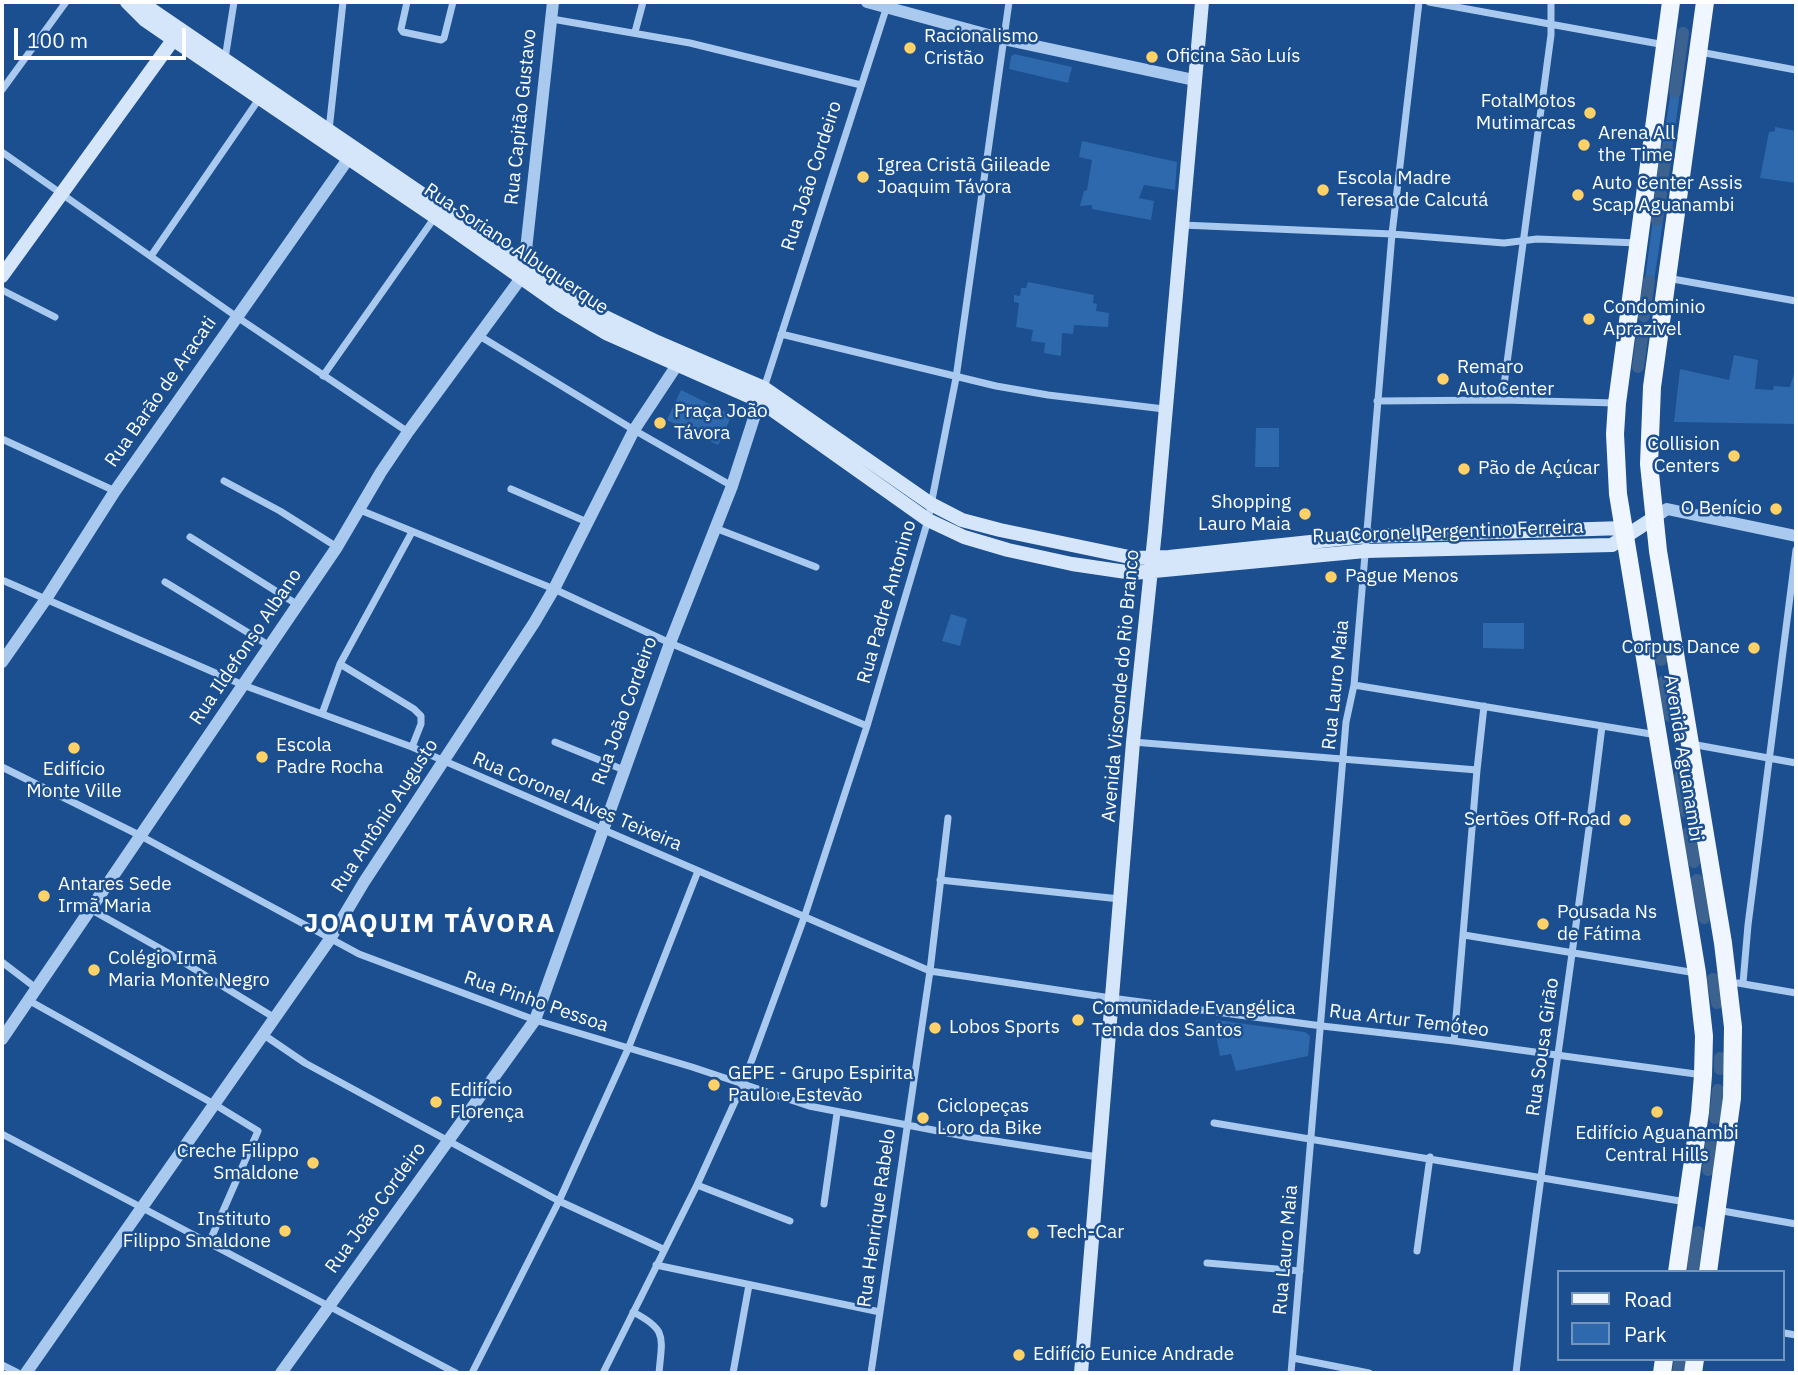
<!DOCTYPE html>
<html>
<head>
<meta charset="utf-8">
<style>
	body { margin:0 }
	#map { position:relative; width:1798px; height:1375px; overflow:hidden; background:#1b4f8f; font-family:"IBM Plex Sans",sans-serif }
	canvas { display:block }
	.frame { position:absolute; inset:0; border:4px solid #fff; pointer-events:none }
	.legend { position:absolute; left:1557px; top:1270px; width:228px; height:91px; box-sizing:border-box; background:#1b4f8f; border:2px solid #7695bc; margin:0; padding:9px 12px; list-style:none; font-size:21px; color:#fff }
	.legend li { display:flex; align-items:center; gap:14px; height:35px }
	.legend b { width:35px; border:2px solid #7695bc }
	.scale { position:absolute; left:14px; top:28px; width:172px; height:32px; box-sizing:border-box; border:4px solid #fff; border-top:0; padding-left:9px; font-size:21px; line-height:24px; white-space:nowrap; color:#fff; -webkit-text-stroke:5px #1b4f8f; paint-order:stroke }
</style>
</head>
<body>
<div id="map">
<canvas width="1798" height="1375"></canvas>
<div class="frame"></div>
<ul class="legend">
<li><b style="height:9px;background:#f0f6ff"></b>Road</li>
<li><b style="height:19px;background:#2e69ad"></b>Park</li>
</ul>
<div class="scale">100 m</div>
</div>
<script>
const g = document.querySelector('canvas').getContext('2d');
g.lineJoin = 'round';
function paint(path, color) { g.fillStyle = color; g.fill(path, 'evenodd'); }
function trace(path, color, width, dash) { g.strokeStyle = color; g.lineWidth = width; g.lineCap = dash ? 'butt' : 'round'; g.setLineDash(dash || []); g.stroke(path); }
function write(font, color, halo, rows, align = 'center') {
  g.font = font + ' "IBM Plex Sans",sans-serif'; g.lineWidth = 5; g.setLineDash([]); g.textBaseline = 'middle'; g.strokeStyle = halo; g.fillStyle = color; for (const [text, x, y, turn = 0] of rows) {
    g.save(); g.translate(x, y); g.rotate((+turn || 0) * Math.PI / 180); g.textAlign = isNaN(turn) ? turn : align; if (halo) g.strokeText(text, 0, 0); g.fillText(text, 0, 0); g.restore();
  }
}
paint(new Path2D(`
	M 1014,54 L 1072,67 L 1068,83 L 1009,69 L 1011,57 Z
	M 1671,91 L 1680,92 L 1672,150 L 1662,148 Z
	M 1775,127 L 1796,131 L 1796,183 L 1760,178 L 1769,132 L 1775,131 Z
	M 1082,141 L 1177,162 L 1175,190 L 1144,185 L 1139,198 L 1154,201 L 1151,220 L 1092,209 L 1092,205 L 1080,206 L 1084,191 L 1087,190 L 1092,160 L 1079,157 Z
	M 1653,219 L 1663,221 L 1654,281 L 1645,280 Z
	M 1028,282 L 1094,295 L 1093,303 L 1097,304 L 1096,311 L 1109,313 L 1108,327 L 1074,325 L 1073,334 L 1062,333 L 1061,356 L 1044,353 L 1045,343 L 1031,341 L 1033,330 L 1016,327 L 1019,303 L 1014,302 L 1014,295 L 1020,296 L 1021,288 L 1026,288 Z
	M 1734,355 L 1758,360 L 1755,389 L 1773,390 L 1774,386 L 1790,387 L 1796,366 L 1796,424 L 1674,422 L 1680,369 L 1729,380 Z
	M 681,390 L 732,415 L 718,445 L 667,420 Z
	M 1256,428 L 1279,428 L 1279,467 L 1255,467 Z
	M 951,614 L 967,619 L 960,646 L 942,641 Z
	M 1483,623 L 1524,623 L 1524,649 L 1483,648 Z
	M 1216,1020 L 1305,1032 L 1310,1036 L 1308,1056 L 1236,1071 L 1231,1054 L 1220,1056 L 1215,1030 Z`), '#2e69ad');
trace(new Path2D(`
	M 1675,92 L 1683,33
	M 1663,174 L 1667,149
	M 1657,220 L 1661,194
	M 1644,316 L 1649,281
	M 1638,367 L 1642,337
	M 1659,651 L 1661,660
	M 1664,681 L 1670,716
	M 1680,776 L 1686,812
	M 1689,832 L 1694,862
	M 1697,880 L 1704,918
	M 1713,979 L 1717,1003
	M 1720,1069 L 1720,1058
	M 1715,1118 L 1718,1090
	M 1708,1170 L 1712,1138
	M 1693,1267 L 1698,1232
	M 1678,1373 L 1680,1359`), '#3c6290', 12);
trace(new Path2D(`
	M 407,2 L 401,29 L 403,32 L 441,40 L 444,38 L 453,2
	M 1429,2 L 1665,45
	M 552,19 L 690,43 L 861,85
	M 635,32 L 643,2
	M 1700,52 L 1796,70
	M 225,59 L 234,2
	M 2,90 L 66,2
	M 329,130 L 343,2
	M 2,152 L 237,317 L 408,432
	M 1182,225 L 1392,234 L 1504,243 L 1537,239 L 1638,243
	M 151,256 L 259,99
	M 1667,278 L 1796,301
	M 2,290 L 55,317
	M 781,334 L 996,386 L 1048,395 L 1164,409
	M 478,335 L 634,430 L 732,486
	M 323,376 L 435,217
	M 764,388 L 887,6
	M 1502,400 L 1551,35 L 1551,2
	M 1377,401 L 1502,400 L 1616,403
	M 2,439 L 115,491
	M 224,481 L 280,511 L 337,547
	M 511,489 L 587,522
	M 360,510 L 554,589 L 670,643 L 867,726
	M 715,528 L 816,567
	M 190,537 L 298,605
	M 2,580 L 243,685 L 412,747 L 930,971 L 1111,998 L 1322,1026 L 1454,1041 L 1703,1075
	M 165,582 L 270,646
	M 340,664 L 414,709 L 421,716 L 421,724 L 412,747
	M 1354,685 L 1657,735
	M 322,714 L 340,664 L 412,532
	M 555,742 L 624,770
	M 1133,742 L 1477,770
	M 1691,744 L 1796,763
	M 2,767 L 139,835 L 359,954 L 535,1020 L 692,1067 L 809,1106 L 969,1137 L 1098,1157
	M 940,880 L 1120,899
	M 90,909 L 170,954 L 275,1018
	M 1464,935 L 1696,973
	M 2,962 L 36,988
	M 1738,983 L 1796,993
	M 1743,983 L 1748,925 L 1796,550
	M 28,1000 L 214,1104 L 258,1131 L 209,1243
	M 264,1035 L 305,1063 L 559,1201 L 663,1249
	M 1454,1041 L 1477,770 L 1484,706
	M 1214,1123 L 1686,1202
	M 2,1134 L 456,1373
	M 697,1185 L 790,1221
	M 824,1204 L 837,1113
	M 1717,1210 L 1796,1224
	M 1417,1251 L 1430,1157
	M 1207,1263 L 1300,1271
	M 656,1265 L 880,1312
	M 633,1312 C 668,1330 662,1337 659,1373
	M 1784,1333 L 1796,1335
	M 1293,1358 L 1369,1373
	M 2,1365 L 18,1373
	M 472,1373 L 559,1201 L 628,1049 L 698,871
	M 603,1373 L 697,1185 L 743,1084 L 804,918 L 867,726 L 928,520 L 956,378 L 1009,2
	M 733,1373 L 749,1285
	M 871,1373 L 930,971 L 948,818
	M 1291,1373 L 1346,722 L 1354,685 L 1392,234 L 1419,2
	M 1516,1373 C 1541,1157 1576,942 1602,726`), '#a9c9ee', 7);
trace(new Path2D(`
	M 867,2 L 1003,39 L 1194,80
	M 1654,518 L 1667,509 L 1796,536
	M 2,662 L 46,599 L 115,491 L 353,152
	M 2,1039 L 337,547 L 381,472 L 408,432 L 521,278 L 526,250 L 553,2
	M 26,1373 L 330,939 L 364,882 L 534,623 L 554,589 L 634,430 L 677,365
	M 281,1373 L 535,1020 L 670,643 L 732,486 L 762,393`), '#a9c9ee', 12);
trace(new Path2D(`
	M 127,2 L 145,20 L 174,40 L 435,217 L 560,305 L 606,333 L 760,401 L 928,520 L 964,537 L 1008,550 L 1072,564 L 1133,573 L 1365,551 L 1612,545 L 1654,518
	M 133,5 L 152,10 L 595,312 L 657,342 L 764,388 L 931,504 L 962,520 L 1000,530 L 1134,558 L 1169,557 L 1367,536 L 1624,528
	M 2,276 L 178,33
	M 1081,1373 L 1133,742 L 1155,531 L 1202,2`), '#d6e6fa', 14);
trace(new Path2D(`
	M 1671,2 L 1617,403 L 1615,434 L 1618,494 L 1697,973 L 1704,1036 L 1703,1075 L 1700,1112 L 1677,1272
	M 1705,2 L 1652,387 L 1649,464 L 1658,551 L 1723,943 L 1733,1027 L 1732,1098 L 1708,1272
	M 1662,1373 L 1664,1359
	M 1693,1373 L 1695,1359`), '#f0f6ff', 18);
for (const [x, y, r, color] of [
	[910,48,7,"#ffd166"],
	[1152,57,7,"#ffd166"],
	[1590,113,7,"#ffd166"],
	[1584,145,7,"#ffd166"],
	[863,177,7,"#ffd166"],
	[1323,190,7,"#ffd166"],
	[1578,195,7,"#ffd166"],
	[1589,319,7,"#ffd166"],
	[1443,379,7,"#ffd166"],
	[660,423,7,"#ffd166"],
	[1734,456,7,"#ffd166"],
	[1464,469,7,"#ffd166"],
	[1776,509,7,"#ffd166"],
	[1305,514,7,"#ffd166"],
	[1331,577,7,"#ffd166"],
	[1754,648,7,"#ffd166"],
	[74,748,7,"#ffd166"],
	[262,757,7,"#ffd166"],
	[1625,820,7,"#ffd166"],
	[44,896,7,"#ffd166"],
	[1543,924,7,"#ffd166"],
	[94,970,7,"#ffd166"],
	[1078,1020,7,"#ffd166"],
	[935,1028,7,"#ffd166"],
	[714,1085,7,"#ffd166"],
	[436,1102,7,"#ffd166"],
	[1657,1112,7,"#ffd166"],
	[923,1118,7,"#ffd166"],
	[313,1163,7,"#ffd166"],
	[285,1231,7,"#ffd166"],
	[1033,1233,7,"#ffd166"],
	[1019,1355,7,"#ffd166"]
]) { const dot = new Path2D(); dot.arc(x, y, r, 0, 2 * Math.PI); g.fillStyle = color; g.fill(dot); trace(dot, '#1b4f8f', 2.5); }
write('19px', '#fff', '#1b4f8f', [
	["Racionalismo",924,37],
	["Cristão",924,59],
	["Oficina São Luís",1166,57],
	["FotalMotos",1576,102,"right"],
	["Mutimarcas",1576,124,"right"],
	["Arena All",1598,134],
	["the Time",1598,156],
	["Igrea Cristã Giileade",877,166],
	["Joaquim Távora",877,188],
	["Escola Madre",1337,179],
	["Teresa de Calcutá",1337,201],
	["Auto Center Assis",1592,184],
	["Scap Aguanambi",1592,206],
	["Condominio",1603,308],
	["Aprazivel",1603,330],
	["Remaro",1457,368],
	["AutoCenter",1457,390],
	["Praça João",674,412],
	["Távora",674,434],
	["Collision",1720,445,"right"],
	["Centers",1720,467,"right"],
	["Pão de Açúcar",1478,469],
	["Shopping",1291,503,"right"],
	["Lauro Maia",1291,525,"right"],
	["O Benício",1762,509,"right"],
	["Pague Menos",1345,577],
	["Corpus Dance",1740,648,"right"],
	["Escola",276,746],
	["Padre Rocha",276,768],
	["Edifício",74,770,"center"],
	["Monte Ville",74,792,"center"],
	["Sertões Off-Road",1611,820,"right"],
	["Antares Sede",58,885],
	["Irmã Maria",58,907],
	["Pousada Ns",1557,913],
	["de Fátima",1557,935],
	["Colégio Irmã",108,959],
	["Maria Monte Negro",108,981],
	["Comunidade Evangélica",1092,1009],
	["Tenda dos Santos",1092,1031],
	["Lobos Sports",949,1028],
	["GEPE - Grupo Espirita",728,1074],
	["Paulo e Estevão",728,1096],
	["Edifício",450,1091],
	["Florença",450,1113],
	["Ciclopeças",937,1107],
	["Loro da Bike",937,1129],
	["Edifício Aguanambi",1657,1134,"center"],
	["Central Hills",1657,1156,"center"],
	["Creche Filippo",299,1152,"right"],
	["Smaldone",299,1174,"right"],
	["Instituto",271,1220,"right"],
	["Filippo Smaldone",271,1242,"right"],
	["Tech-Car",1047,1233],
	["Edifício Eunice Andrade",1033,1355]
], 'left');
write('19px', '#fff', '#1b4f8f', [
	["Rua Capitão Gustavo",521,117,-84],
	["Rua João Cordeiro",812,176,-72],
	["Rua Soriano Albuquerque",516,249,34],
	["Rua Barão de Aracati",161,392,-55],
	["Rua Coronel Pergentino Ferreira",1448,532,-2],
	["Rua Padre Antonino",887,602,-74],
	["Rua Ildefonso Albano",246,647,-56],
	["Rua Lauro Maia",1336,685,-84],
	["Avenida Visconde do Rio Branco",1121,686,-85],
	["Rua João Cordeiro",625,711,-70],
	["Avenida Aguanambi",1683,758,81],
	["Rua Coronel Alves Teixeira",577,802,23],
	["Rua Antônio Augusto",385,816,-57],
	["Rua Pinho Pessoa",536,1002,19],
	["Rua Artur Temóteo",1409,1021,7],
	["Rua Sousa Girão",1543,1047,-82],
	["Rua João Cordeiro",376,1208,-54],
	["Rua Henrique Rabelo",877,1218,-82],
	["Rua Lauro Maia",1286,1250,-85]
]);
g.letterSpacing = '2px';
write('bold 26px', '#fff', '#1b4f8f', [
	["JOAQUIM TÁVORA",430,924]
]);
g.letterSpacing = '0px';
</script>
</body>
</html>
